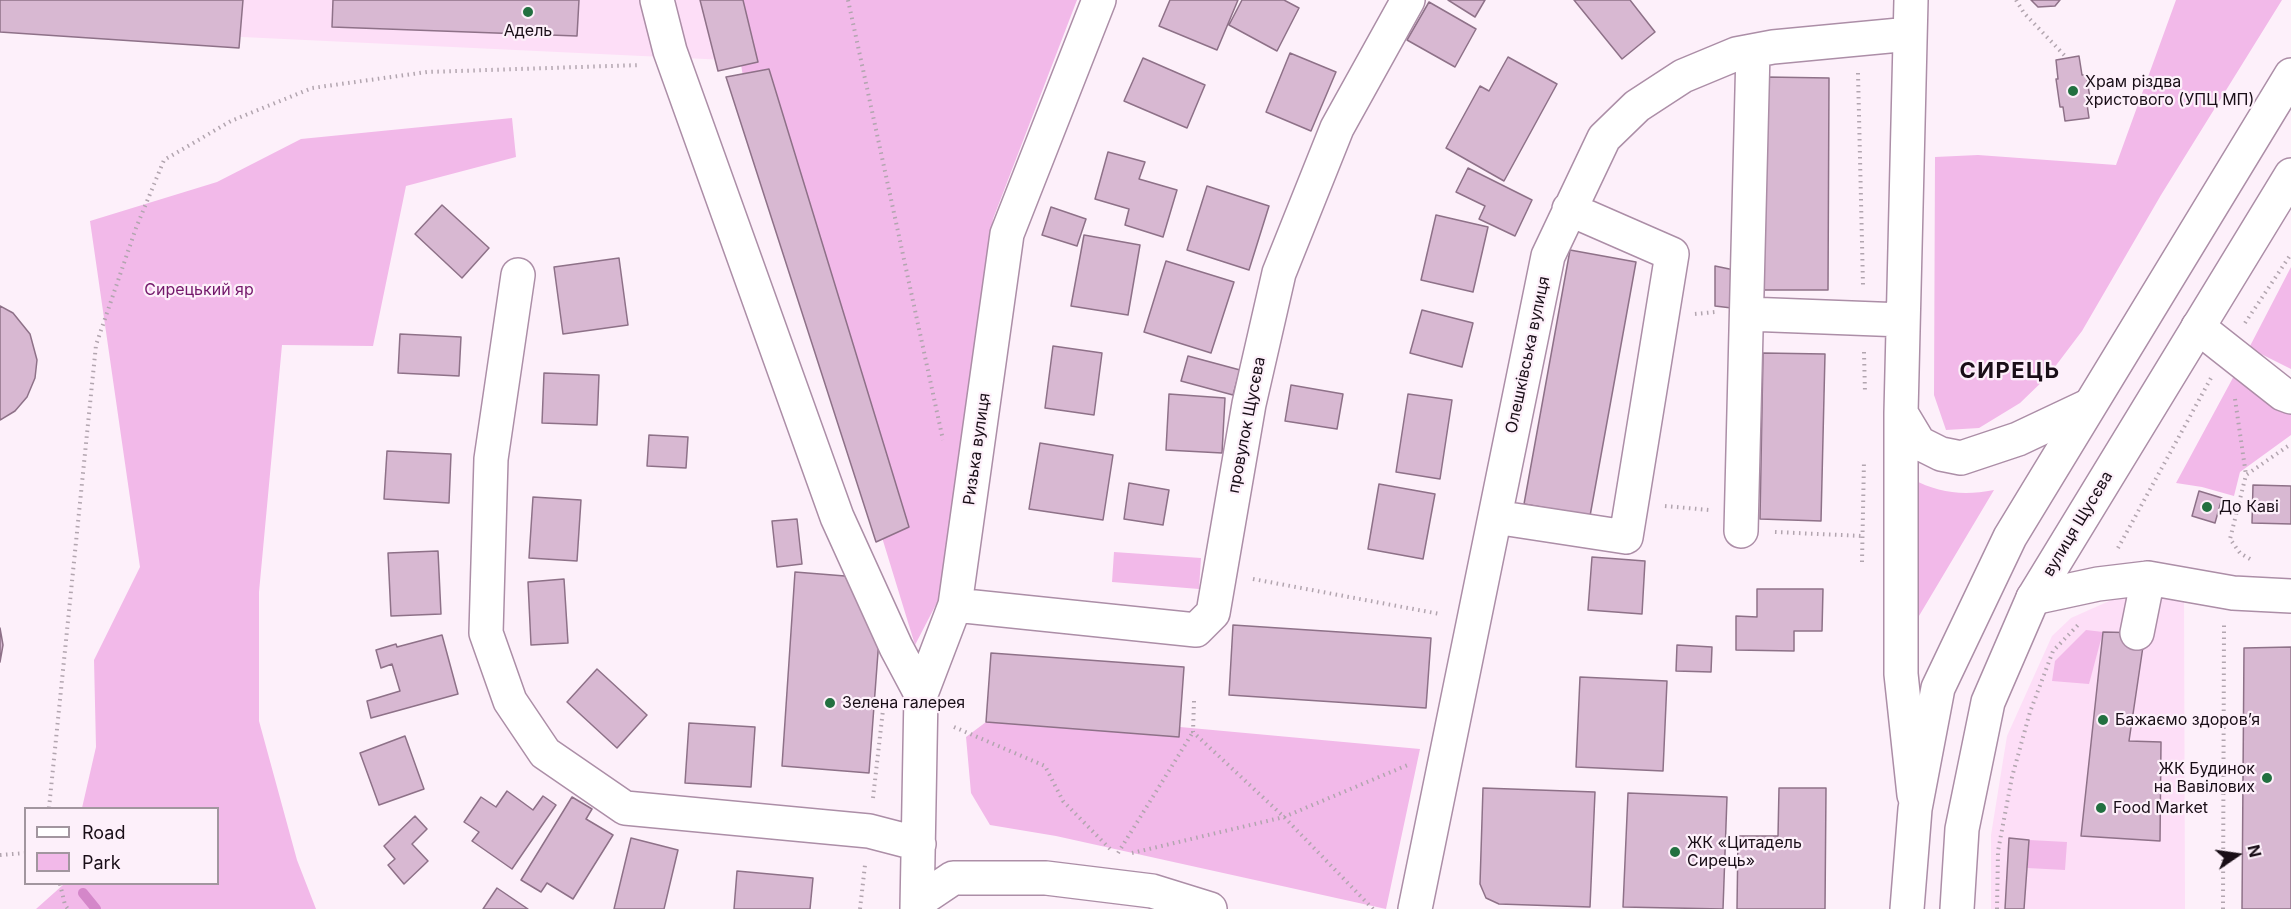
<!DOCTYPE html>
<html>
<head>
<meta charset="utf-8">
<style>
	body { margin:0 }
	#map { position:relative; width:2291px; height:909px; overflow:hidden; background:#fdf0fa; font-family:Inter,sans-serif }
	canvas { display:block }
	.legend { position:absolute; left:24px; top:807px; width:195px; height:78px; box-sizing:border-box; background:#fdf0fa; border:2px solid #a2969f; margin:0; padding:8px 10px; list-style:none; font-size:18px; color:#190e17 }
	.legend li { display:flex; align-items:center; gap:12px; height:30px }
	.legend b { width:30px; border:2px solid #a2969f }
	.north { position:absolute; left:2207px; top:825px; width:60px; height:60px; -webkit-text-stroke:4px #fdf0fa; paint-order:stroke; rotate:77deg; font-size:16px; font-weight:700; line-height:24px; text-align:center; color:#190e17 }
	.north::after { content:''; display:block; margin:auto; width:21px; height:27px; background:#190e17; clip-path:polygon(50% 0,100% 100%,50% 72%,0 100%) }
</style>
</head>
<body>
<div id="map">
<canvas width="2291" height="909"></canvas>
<ul class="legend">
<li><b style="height:8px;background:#fff"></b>Road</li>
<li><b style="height:16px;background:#f2b9e9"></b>Park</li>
</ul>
<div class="north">N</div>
</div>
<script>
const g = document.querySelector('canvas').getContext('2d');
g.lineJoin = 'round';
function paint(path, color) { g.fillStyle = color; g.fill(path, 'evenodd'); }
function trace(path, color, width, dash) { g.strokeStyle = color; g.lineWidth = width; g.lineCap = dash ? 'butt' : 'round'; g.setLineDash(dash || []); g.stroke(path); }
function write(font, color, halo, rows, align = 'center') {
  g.font = font + ' Inter,sans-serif'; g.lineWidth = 4.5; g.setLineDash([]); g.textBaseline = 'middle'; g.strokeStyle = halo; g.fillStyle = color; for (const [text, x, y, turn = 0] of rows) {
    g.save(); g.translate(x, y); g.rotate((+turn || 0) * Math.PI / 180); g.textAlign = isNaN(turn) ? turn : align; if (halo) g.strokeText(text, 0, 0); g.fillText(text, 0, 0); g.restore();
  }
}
paint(new Path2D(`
	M 0,0 L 712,0 L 726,60 L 242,37 L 0,30 Z
	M 2159,595 L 2184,598 L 2185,909 L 1991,909 L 1991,835 L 2007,736 L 2052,636 L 2071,618 L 2116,598 Z`), '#fddef7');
paint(new Path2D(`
	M 730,0 L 1077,0 L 993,219 L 943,591 L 915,645 L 746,94 Z
	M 2176,0 L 2282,0 L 2161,195 L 2082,331 L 2048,376 L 2020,403 L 1979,428 L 1946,430 L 1934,395 L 1935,157 L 1978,155 L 2116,165 Z
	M 512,118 L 516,157 L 406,186 L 373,346 L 282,345 L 259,592 L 259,721 L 297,860 L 316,909 L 36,909 L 64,884 L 218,884 L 218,808 L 82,808 L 96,747 L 94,660 L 140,567 L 90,221 L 217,182 L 301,139 Z
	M 2291,267 L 2291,369 L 2249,348 Z
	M 2235,374 L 2291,404 L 2291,435 L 2240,472 L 2234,496 L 2202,487 L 2176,483 Z
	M 1912,479 C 1939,493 1963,496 1994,490 L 1913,626 Z
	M 1114,552 L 1201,558 L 1199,589 L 1112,582 Z
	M 2086,630 L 2103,632 L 2089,684 L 2052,681 L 2055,661 Z
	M 986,722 L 1179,737 L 1180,727 L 1420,749 L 1386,909 L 1056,836 L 990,825 L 971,793 L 966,737 Z
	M 2029,840 L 2067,842 L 2065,870 L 2027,868 Z`), '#f2b9e9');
trace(new Path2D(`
	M 83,893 L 96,909`), '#d487c9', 10);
const building = new Path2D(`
	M 0,0 L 243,0 L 239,48 L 0,32 Z
	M 333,0 L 579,0 L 577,36 L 332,27 Z
	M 700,0 L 743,0 L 758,62 L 718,71 Z
	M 1170,0 L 1238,0 L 1217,50 L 1159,26 Z
	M 1242,0 L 1284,0 L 1299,8 L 1277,51 L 1229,25 Z
	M 1448,0 L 1485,0 L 1475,17 Z
	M 1574,0 L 1630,0 L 1655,32 L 1622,59 Z
	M 2031,0 L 2060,0 L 2055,6 L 2038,7 Z
	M 1429,2 L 1476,29 L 1455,67 L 1407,40 Z
	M 1290,53 L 1336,72 L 1311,131 L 1266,112 Z
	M 2079,56 L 2082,75 L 2086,75 L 2091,103 L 2087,104 L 2089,118 L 2065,121 L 2063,107 L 2060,107 L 2056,79 L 2058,79 L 2056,60 Z
	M 1508,57 L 1557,84 L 1504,181 L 1446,148 L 1480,86 L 1489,91 Z
	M 1143,58 L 1205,85 L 1187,128 L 1124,101 Z
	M 769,69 L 909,527 L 876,542 L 726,77 Z
	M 1766,77 L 1829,78 L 1828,290 L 1764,290 Z
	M 1108,152 L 1145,162 L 1139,179 L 1177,190 L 1163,237 L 1125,225 L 1129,209 L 1095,199 Z
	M 1468,168 L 1532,200 L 1515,236 L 1479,219 L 1485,206 L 1456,192 Z
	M 1207,186 L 1269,206 L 1249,270 L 1187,250 Z
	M 442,205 L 489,248 L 462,278 L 415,234 Z
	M 1051,207 L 1086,219 L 1077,246 L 1042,235 Z
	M 1436,215 L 1488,227 L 1473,292 L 1421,280 Z
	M 1084,235 L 1140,245 L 1128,315 L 1071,306 Z
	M 1570,250 L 1636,262 L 1590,516 L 1524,504 Z
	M 619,258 L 628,325 L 563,334 L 554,267 Z
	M 1166,261 L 1234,282 L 1211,353 L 1144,332 Z
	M 1715,266 L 1739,271 L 1740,309 L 1715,306 Z
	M 0,306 L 13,313 L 30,334 L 37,360 L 35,378 L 27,397 L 15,411 L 0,420 Z
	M 1422,310 L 1473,323 L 1462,367 L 1410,353 Z
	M 400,334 L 461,337 L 459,376 L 398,373 Z
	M 1053,346 L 1102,353 L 1094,415 L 1045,408 Z
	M 1763,353 L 1825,354 L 1821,521 L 1760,519 Z
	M 1188,356 L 1240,370 L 1233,395 L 1181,381 Z
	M 544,373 L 599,375 L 597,425 L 542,423 Z
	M 1291,385 L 1343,394 L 1337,429 L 1285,421 Z
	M 1169,394 L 1225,398 L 1222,453 L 1166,450 Z
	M 1408,394 L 1452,400 L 1440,479 L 1396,472 Z
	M 649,435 L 688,437 L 686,468 L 647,466 Z
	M 1040,443 L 1113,455 L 1103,520 L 1029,509 Z
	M 387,451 L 451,454 L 449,503 L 384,499 Z
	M 1129,483 L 1169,490 L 1163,525 L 1124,519 Z
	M 1379,484 L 1435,494 L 1423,559 L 1368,549 Z
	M 2253,485 L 2291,486 L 2291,524 L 2252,523 Z
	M 2199,491 L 2222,498 L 2215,523 L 2192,516 Z
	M 533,497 L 581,500 L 577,561 L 529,558 Z
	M 797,519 L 802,564 L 777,567 L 772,521 Z
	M 438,551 L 441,614 L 391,616 L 388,553 Z
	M 1592,557 L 1645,561 L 1642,614 L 1588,610 Z
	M 795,572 L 845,576 L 879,639 L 869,773 L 782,766 Z
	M 564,579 L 568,643 L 531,645 L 528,582 Z
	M 1757,589 L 1823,589 L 1822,631 L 1794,631 L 1794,651 L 1736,650 L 1736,616 L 1757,617 Z
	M 1233,625 L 1431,638 L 1426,708 L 1229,695 Z
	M 0,628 L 3,645 L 0,662 Z
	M 2103,632 L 2145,633 L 2129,741 L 2161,742 L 2160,841 L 2081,836 Z
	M 442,635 L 458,694 L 371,718 L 367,701 L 400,691 L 392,664 L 381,668 L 376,650 L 396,644 L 397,647 Z
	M 1677,645 L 1712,647 L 1711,672 L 1676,671 Z
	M 2291,647 L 2291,909 L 2242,909 L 2244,648 Z
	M 991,653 L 1184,667 L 1179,737 L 986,722 Z
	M 597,669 L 647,715 L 617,748 L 567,702 Z
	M 1580,677 L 1667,681 L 1663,771 L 1576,767 Z
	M 689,723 L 755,727 L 751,787 L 685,783 Z
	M 405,736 L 424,789 L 379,805 L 360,753 Z
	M 1483,788 L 1595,792 L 1590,907 L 1499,904 L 1486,898 L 1480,884 Z
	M 1779,788 L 1826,788 L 1825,909 L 1737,909 L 1738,836 L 1778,836 Z
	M 507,791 L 533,810 L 543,796 L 556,805 L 512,869 L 472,841 L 479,832 L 464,822 L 481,797 L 496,807 Z
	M 1628,793 L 1727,797 L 1723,909 L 1623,907 Z
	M 572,797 L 592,809 L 586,819 L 613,835 L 573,899 L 547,883 L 541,892 L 521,880 Z
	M 415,816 L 427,829 L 412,844 L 428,861 L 404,884 L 388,865 L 395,859 L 384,846 Z
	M 631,838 L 678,850 L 664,909 L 614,909 Z
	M 2009,838 L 2029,840 L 2024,909 L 2005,909 Z
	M 737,871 L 813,878 L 810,909 L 734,909 Z
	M 497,888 L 528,909 L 483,909 Z`);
paint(building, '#d8b8d2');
trace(building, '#8e7188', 1.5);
const minor = new Path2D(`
	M 657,0 L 670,51 L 837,517 L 896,647 L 921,694
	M 1911,0 L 1901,413 L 1901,674 L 1914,795
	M 518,275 L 491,459 L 486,633 L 510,701 L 545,753 L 625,808 L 869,831 L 919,844
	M 1747,314 L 1903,320
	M 2198,327 L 2283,394 L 2291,397
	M 1901,413 L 1919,443 L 1941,454 L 1961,458 L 2018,439 L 2088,406
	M 1495,517 L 1626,537 L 1672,254 L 1569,209
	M 1741,531 L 1753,51
	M 2033,598 L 2098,584 L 2148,578 L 2233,593 L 2291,596
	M 955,605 L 1196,630 L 1213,613 L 1249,404 L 1279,273 L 1337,128 L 1408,0
	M 2137,633 L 2148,578
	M 919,901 L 953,878 L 1046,878 L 1152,891 L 1210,909
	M 917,909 L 921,694 L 955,605 L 1007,234 L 1099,0
	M 1415,909 L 1548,256 L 1604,138 L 1637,106 L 1683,76 L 1736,54 L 1773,47 L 1910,34`);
const major = new Path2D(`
	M 1907,909 L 1915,809 L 1938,688 L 2010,537 L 2291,75
	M 1957,909 L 1962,829 L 1988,702 L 2033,598 L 2291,175`);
trace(minor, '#ac8ea7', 36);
trace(major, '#ac8ea7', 36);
trace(new Path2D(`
	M 848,0 L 943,440
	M 2016,0 L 2024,13 L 2067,58
	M 1858,73 L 1863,285
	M 1695,314 L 1715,312
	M 2245,323 L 2291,254
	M 1864,352 L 1865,393
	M 2235,399 L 2246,475
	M 1665,506 L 1709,510
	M 1775,532 L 1862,536
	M 2118,548 L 2211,378
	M 2250,559 L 2240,553 L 2230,539 L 2246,475 L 2291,444
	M 1862,562 L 1864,460
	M 1253,579 L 1440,614
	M 1194,701 L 1193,732 L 1284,817 L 1373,909
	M 954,727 L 1045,766 L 1063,801 L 1112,851
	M 873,798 L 884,701
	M 49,808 L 96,345 L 136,228 L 164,160 L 231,121 L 312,88 L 427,72 L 641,65
	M 1118,853 L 1193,732
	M 1132,853 L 1284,817 L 1410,764
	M 0,855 L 26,853
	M 60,884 L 65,905 L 68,909
	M 860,909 L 865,865
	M 1997,909 L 1998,851 L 2012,777 L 2030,712 L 2053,651 L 2079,624
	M 2223,909 L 2224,625`), '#b2a5af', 4, [1.5, 4.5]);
trace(minor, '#fff', 33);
trace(major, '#fff', 33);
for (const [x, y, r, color] of [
	[528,12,6,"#227040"],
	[2073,91,6,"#227040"],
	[2207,507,6,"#227040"],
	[830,703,6,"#227040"],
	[2103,720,6,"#227040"],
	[2267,778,6,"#227040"],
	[2101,808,6,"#227040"],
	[1675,852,6,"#227040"]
]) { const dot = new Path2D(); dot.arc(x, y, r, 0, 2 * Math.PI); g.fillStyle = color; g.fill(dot); trace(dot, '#fdf0fa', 2); }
write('16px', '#190e17', '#fdf0fa', [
	["Адель",528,31,"center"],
	["Храм різдва",2085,82],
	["христового (УПЦ МП)",2085,100],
	["До Каві",2219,507],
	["Зелена галерея",842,703],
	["Бажаємо здоровʼя",2115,720],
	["ЖК Будинок",2255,769,"right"],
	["на Вавілових",2255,787,"right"],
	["Food Market",2113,808],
	["ЖК «Цитадель",1687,843],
	["Сирець»",1687,861]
], 'left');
write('16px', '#74186b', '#fdf0fa', [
	["Сирецький яр",199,290]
]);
write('16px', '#190e17', '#fdf0fa', [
	["Олешківська вулиця",1528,355,-78],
	["провулок Щусєва",1247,425,-79],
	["Ризька вулиця",977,449,-82],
	["вулиця Щусєва",2078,524,-59]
]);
g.letterSpacing = '1.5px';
write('bold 22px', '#190e17', '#fdf0fa', [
	["СИРЕЦЬ",2010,371]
]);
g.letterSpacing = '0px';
</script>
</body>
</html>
